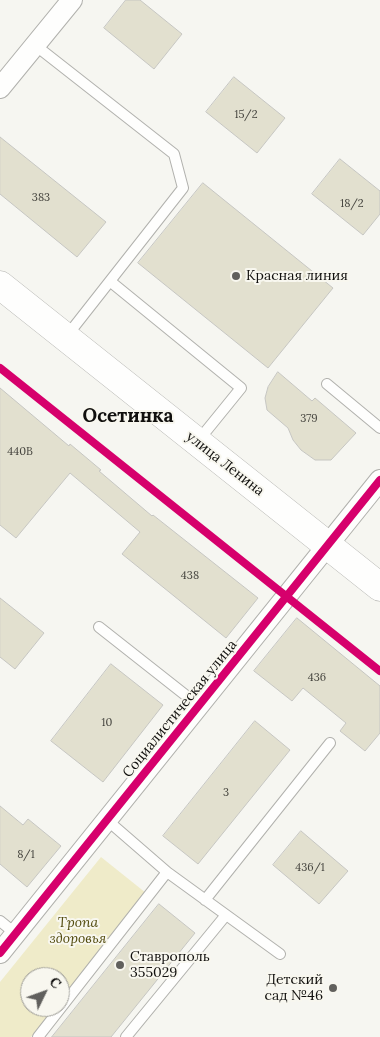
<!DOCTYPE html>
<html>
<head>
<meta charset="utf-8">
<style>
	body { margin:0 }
	#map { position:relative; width:380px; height:1037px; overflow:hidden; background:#f6f6f1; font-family:Lora,serif }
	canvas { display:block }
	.north { position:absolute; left:20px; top:967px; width:50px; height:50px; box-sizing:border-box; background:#f8f7ef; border:1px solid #9c9b95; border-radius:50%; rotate:48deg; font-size:14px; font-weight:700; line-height:20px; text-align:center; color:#11100e }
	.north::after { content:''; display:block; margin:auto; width:18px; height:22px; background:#61605d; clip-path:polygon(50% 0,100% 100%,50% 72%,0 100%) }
</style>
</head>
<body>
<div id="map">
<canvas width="380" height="1037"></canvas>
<div class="north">С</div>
</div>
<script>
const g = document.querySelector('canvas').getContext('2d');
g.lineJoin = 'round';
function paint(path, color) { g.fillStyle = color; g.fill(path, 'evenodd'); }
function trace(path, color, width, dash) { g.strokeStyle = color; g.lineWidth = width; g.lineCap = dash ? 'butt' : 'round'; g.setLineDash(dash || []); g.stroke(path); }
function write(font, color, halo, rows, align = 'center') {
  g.font = font + ' Lora,serif'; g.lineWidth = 4; g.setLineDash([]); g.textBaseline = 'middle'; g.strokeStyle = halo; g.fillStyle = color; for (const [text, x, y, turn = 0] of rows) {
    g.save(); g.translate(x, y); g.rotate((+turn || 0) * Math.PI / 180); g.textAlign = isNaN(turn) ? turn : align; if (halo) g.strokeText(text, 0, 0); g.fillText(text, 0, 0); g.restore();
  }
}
paint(new Path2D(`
	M 101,857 L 146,893 L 60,1000 L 60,977 L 30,977 L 30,1007 L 55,1007 L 31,1037 L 0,1037 L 0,982 Z`), '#efebc9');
const building = new Path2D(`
	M 126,0 L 140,0 L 182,34 L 154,69 L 104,28 Z
	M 234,77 L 285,118 L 257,153 L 206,112 Z
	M 0,137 L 106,222 L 77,257 L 0,194 Z
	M 340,159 L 380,191 L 380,214 L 363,235 L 312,194 Z
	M 203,183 L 333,288 L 268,368 L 138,263 Z
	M 278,372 L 312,401 L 315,398 L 356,433 L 331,460 L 315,460 L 301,450 L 293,440 L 288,428 L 267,410 L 265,398 L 268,387 Z
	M 0,388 L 69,446 L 70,444 L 101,470 L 99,471 L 152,516 L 153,515 L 258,598 L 226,638 L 122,554 L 140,532 L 70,473 L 16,538 L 0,525 Z
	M 0,598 L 44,633 L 15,669 L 0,657 Z
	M 297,618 L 380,686 L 380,733 L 365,751 L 340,731 L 346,723 L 303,688 L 292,701 L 254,671 Z
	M 111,664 L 163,705 L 103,782 L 51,741 Z
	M 255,721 L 290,750 L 198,864 L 163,836 Z
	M 0,806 L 23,825 L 28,819 L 61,846 L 27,887 L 0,864 Z
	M 301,831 L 348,871 L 319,904 L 273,865 Z
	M 159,904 L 195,933 L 111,1037 L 52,1037 Z`);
paint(building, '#e2e0cf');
trace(building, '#c6c6c2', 1);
const service = new Path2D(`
	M 35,45 L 174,154 L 183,188 L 66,337
	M 111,282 L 241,388 L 198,441
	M 327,384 L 380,428
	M 99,627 L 198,705
	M 167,872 L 280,954
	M 205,900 L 330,743
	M 0,921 L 16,934
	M 38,1037 L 167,872 L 107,820
	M 126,1037 L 226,915`);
const minor = new Path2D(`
	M 0,88 L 72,0
	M 0,953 L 380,480`);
const secondary = new Path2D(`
	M 0,285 L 380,587`);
trace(service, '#b1b1ad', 12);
trace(minor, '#b1b1ad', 22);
trace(secondary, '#b1b1ad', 29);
trace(service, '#fefefd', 10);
trace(minor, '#fefefd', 20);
trace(secondary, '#fefefd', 28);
trace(new Path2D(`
	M 0,368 L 380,671
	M 0,953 L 380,480`), '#d6006c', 8);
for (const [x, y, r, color] of [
	[236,276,5,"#61605d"],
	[120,965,5,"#61605d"],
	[333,988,5,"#61605d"]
]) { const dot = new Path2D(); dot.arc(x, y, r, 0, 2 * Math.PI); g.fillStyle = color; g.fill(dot); trace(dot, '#f8f7ef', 2); }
write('11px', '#45443e', null, [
	["15/2",246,115],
	["383",41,198],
	["18/2",352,204],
	["379",309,419],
	["440В",20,452],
	["438",190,576],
	["436",317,678],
	["10",107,723],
	["3",226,793],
	["8/1",26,855],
	["436/1",310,868]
]);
write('14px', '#11100e', '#f8f7ef', [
	["Красная линия",246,276],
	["Ставрополь",130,957],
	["355029",130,973],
	["Детский",323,980,"right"],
	["сад №46",323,996,"right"]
], 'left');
write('14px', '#11100e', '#f8f7ef', [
	["улица Ленина",225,464,38],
	["Социалистическая улица",180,709,-51]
]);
write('italic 14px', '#534c0f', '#f8f7ef', [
	["Тропа",78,923],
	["здоровья",78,939]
]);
write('bold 19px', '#11100e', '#f8f7ef', [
	["Осетинка",128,417]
]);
</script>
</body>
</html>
